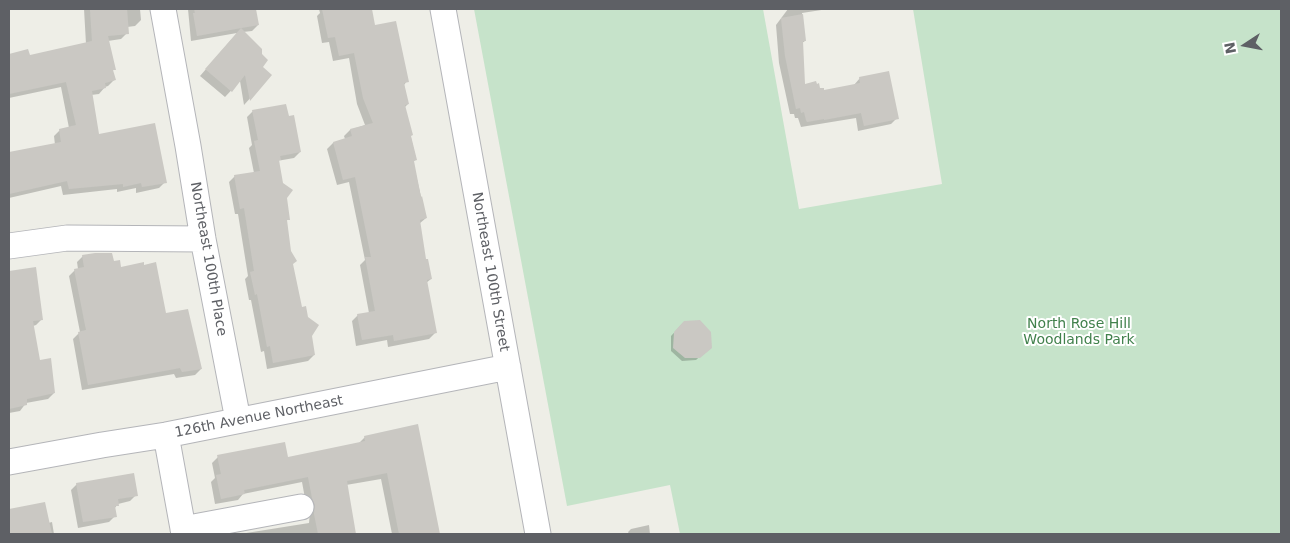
<!DOCTYPE html>
<html>
<head>
<meta charset="utf-8">
<style>
	body { margin:0 }
	#map { position:relative; width:1290px; height:543px; overflow:hidden; background:#eeeee7; font-family:"DejaVu Sans",sans-serif }
	canvas { display:block }
	.frame { position:absolute; inset:0; border:10px solid #5e6065; pointer-events:none }
	.north { position:absolute; left:1220px; top:20px; width:50px; height:50px; -webkit-text-stroke:4px #fff; paint-order:stroke; rotate:259deg; font-size:14px; font-weight:700; line-height:20px; text-align:center; color:#5e6065 }
	.north::after { content:''; display:block; margin:auto; width:18px; height:22px; background:#5e6065; clip-path:polygon(50% 0,100% 100%,50% 72%,0 100%) }
</style>
</head>
<body>
<div id="map">
<canvas width="1290" height="543"></canvas>
<div class="frame"></div>
<div class="north">N</div>
</div>
<script>
const g = document.querySelector('canvas').getContext('2d');
g.lineJoin = 'round';
function paint(path, color) { g.fillStyle = color; g.fill(path, 'evenodd'); }
function trace(path, color, width, dash) { g.strokeStyle = color; g.lineWidth = width; g.lineCap = dash ? 'butt' : 'round'; g.setLineDash(dash || []); g.stroke(path); }
function write(font, color, halo, rows, align = 'center') {
  g.font = font + ' "DejaVu Sans",sans-serif'; g.lineWidth = 4; g.setLineDash([]); g.textBaseline = 'middle'; g.strokeStyle = halo; g.fillStyle = color; for (const [text, x, y, turn = 0] of rows) {
    g.save(); g.translate(x, y); g.rotate((+turn || 0) * Math.PI / 180); g.textAlign = isNaN(turn) ? turn : align; if (halo) g.strokeText(text, 0, 0); g.fillText(text, 0, 0); g.restore();
  }
}
paint(new Path2D(`
	M 474,9 L 763,9 L 799,209 L 942,184 L 913,9 L 1281,9 L 1281,534 L 680,534 L 670,485 L 567,506 Z`), '#c6e3ca');
paint(new Path2D(`
	M 84,9 L 140,9 L 141,20 L 135,26 L 127,27 L 127,33 L 121,39 L 108,41 L 115,69 L 112,71 L 114,80 L 108,86 L 105,87 L 99,94 L 91,95 L 98,135 L 165,182 L 159,188 L 136,193 L 136,188 L 117,192 L 117,189 L 63,195 L 61,186 L 9,198 L 9,153 L 55,145 L 54,136 L 60,130 L 69,128 L 61,87 L 9,98 L 9,55 L 27,51 L 29,56 L 86,44 Z
	M 188,9 L 255,9 L 258,25 L 252,31 L 243,32 L 261,67 L 271,75 L 244,105 L 240,81 L 225,97 L 200,76 L 237,33 L 191,41 Z
	M 319,9 L 371,9 L 374,26 L 407,81 L 404,85 L 408,104 L 404,108 L 416,159 L 413,162 L 426,218 L 419,224 L 425,260 L 431,279 L 426,283 L 435,333 L 429,339 L 388,347 L 387,340 L 356,346 L 352,321 L 358,315 L 369,313 L 360,265 L 365,260 L 349,182 L 337,185 L 327,149 L 333,143 L 345,139 L 344,136 L 350,130 L 365,125 L 357,104 L 349,58 L 333,61 L 329,42 L 322,43 L 317,16 L 320,13 Z
	M 788,9 L 828,9 L 802,13 L 805,41 L 802,43 L 804,85 L 823,92 L 854,85 L 860,78 L 897,118 L 891,124 L 858,131 L 856,118 L 801,127 L 798,118 L 795,118 L 794,114 L 790,114 L 779,63 L 776,25 Z
	M 253,111 L 300,152 L 294,158 L 277,161 L 286,198 L 288,219 L 286,222 L 292,265 L 301,309 L 310,335 L 314,355 L 308,361 L 267,369 L 264,351 L 261,352 L 251,300 L 249,300 L 245,279 L 248,276 L 238,214 L 235,214 L 229,182 L 235,176 L 254,173 L 249,148 L 252,145 L 247,117 Z
	M 83,256 L 113,263 L 165,314 L 201,369 L 195,375 L 176,378 L 174,374 L 82,390 L 73,339 L 80,332 L 69,276 L 75,270 L 78,269 L 77,262 Z
	M 35,268 L 42,319 L 36,325 L 33,326 L 39,361 L 54,393 L 48,399 L 26,403 L 20,411 L 9,413 L 9,272 Z
	M 684,322 L 710,347 L 696,360 L 682,361 L 671,351 L 671,336 Z
	M 417,426 L 438,534 L 392,534 L 381,479 L 346,485 L 355,534 L 240,534 L 309,523 L 310,511 L 306,504 L 302,482 L 243,494 L 238,500 L 215,504 L 211,482 L 215,478 L 212,463 L 218,457 L 287,458 L 359,443 L 365,437 Z
	M 77,484 L 136,495 L 130,501 L 118,504 L 114,509 L 115,516 L 109,522 L 78,528 L 71,490 Z
	M 44,504 L 48,523 L 52,522 L 54,534 L 9,534 L 9,510 Z
	M 649,525 L 650,534 L 629,534 L 628,532 L 631,529 Z`), '#0003');
paint(new Path2D(`
	M 90,9 L 127,9 L 129,34 L 108,36 L 116,70 L 113,70 L 116,80 L 105,83 L 106,88 L 92,91 L 99,134 L 155,123 L 167,183 L 142,187 L 141,183 L 123,187 L 123,184 L 69,189 L 67,181 L 9,194 L 9,152 L 61,142 L 59,129 L 76,125 L 66,82 L 9,94 L 9,54 L 28,49 L 30,55 L 92,41 Z
	M 194,9 L 256,9 L 259,25 L 241,28 L 262,49 L 262,54 L 268,60 L 263,67 L 272,75 L 250,101 L 245,75 L 232,92 L 205,69 L 241,28 L 197,36 L 193,13 L 195,13 Z
	M 322,9 L 372,9 L 375,25 L 396,21 L 409,82 L 404,83 L 409,104 L 405,105 L 413,135 L 411,136 L 417,160 L 414,161 L 421,197 L 422,196 L 427,218 L 420,220 L 426,259 L 428,259 L 432,279 L 427,280 L 437,333 L 394,341 L 393,335 L 362,340 L 357,314 L 375,311 L 365,257 L 371,257 L 355,177 L 343,180 L 333,142 L 352,136 L 350,129 L 373,123 L 363,98 L 354,53 L 339,56 L 335,37 L 328,38 Z
	M 803,14 L 806,41 L 803,41 L 805,84 L 816,81 L 817,84 L 819,83 L 820,88 L 824,88 L 824,90 L 860,83 L 859,77 L 889,71 L 899,119 L 864,126 L 861,113 L 824,120 L 824,119 L 807,122 L 806,120 L 804,112 L 801,113 L 800,108 L 796,109 L 785,56 L 781,18 Z
	M 286,104 L 289,116 L 294,115 L 301,152 L 280,156 L 281,160 L 279,160 L 283,183 L 293,190 L 287,198 L 290,220 L 287,220 L 291,251 L 297,261 L 293,264 L 302,307 L 306,306 L 308,317 L 319,325 L 312,336 L 315,355 L 273,363 L 270,346 L 267,347 L 257,294 L 255,295 L 250,272 L 254,271 L 244,208 L 240,209 L 234,175 L 260,171 L 254,141 L 258,140 L 252,110 Z
	M 95,253 L 112,253 L 114,261 L 120,260 L 121,267 L 144,262 L 144,265 L 156,262 L 166,313 L 188,309 L 202,369 L 182,372 L 180,368 L 88,385 L 78,332 L 86,330 L 74,269 L 84,267 L 82,255 Z
	M 36,267 L 43,320 L 33,321 L 40,360 L 51,358 L 55,393 L 27,399 L 27,405 L 9,409 L 9,271 Z
	M 700,320 L 711,332 L 712,348 L 700,358 L 685,358 L 673,348 L 674,332 L 684,321 Z
	M 418,424 L 440,534 L 399,534 L 387,473 L 347,481 L 356,534 L 318,534 L 314,514 L 315,505 L 312,498 L 308,477 L 244,490 L 245,494 L 221,499 L 216,475 L 221,474 L 217,455 L 285,442 L 288,457 L 365,441 L 364,436 Z
	M 134,473 L 138,496 L 118,499 L 119,506 L 115,506 L 117,517 L 83,522 L 76,483 Z
	M 45,502 L 52,534 L 9,534 L 9,509 Z`), '#cac8c3');
const minor = new Path2D(`
	M 163,9 L 188,146 L 203,239 L 238,420
	M 443,9 L 538,534
	M 9,246 L 67,238 L 203,239
	M 166,435 L 184,534
	M 9,462 L 102,445 L 166,435 L 508,367
	M 183,529 L 301,507`);
trace(minor, '#b4b5b9', 27);
trace(minor, '#fff', 25);
write('14px', '#5e6065', '#fff', [
	["Northeast 100th Place",208,259,80],
	["Northeast 100th Street",490,272,80],
	["126th Avenue Northeast",259,417,-11]
]);
write('14px', '#41814c', '#fff', [
	["North Rose Hill",1079,324],
	["Woodlands Park",1079,340]
]);
</script>
</body>
</html>
